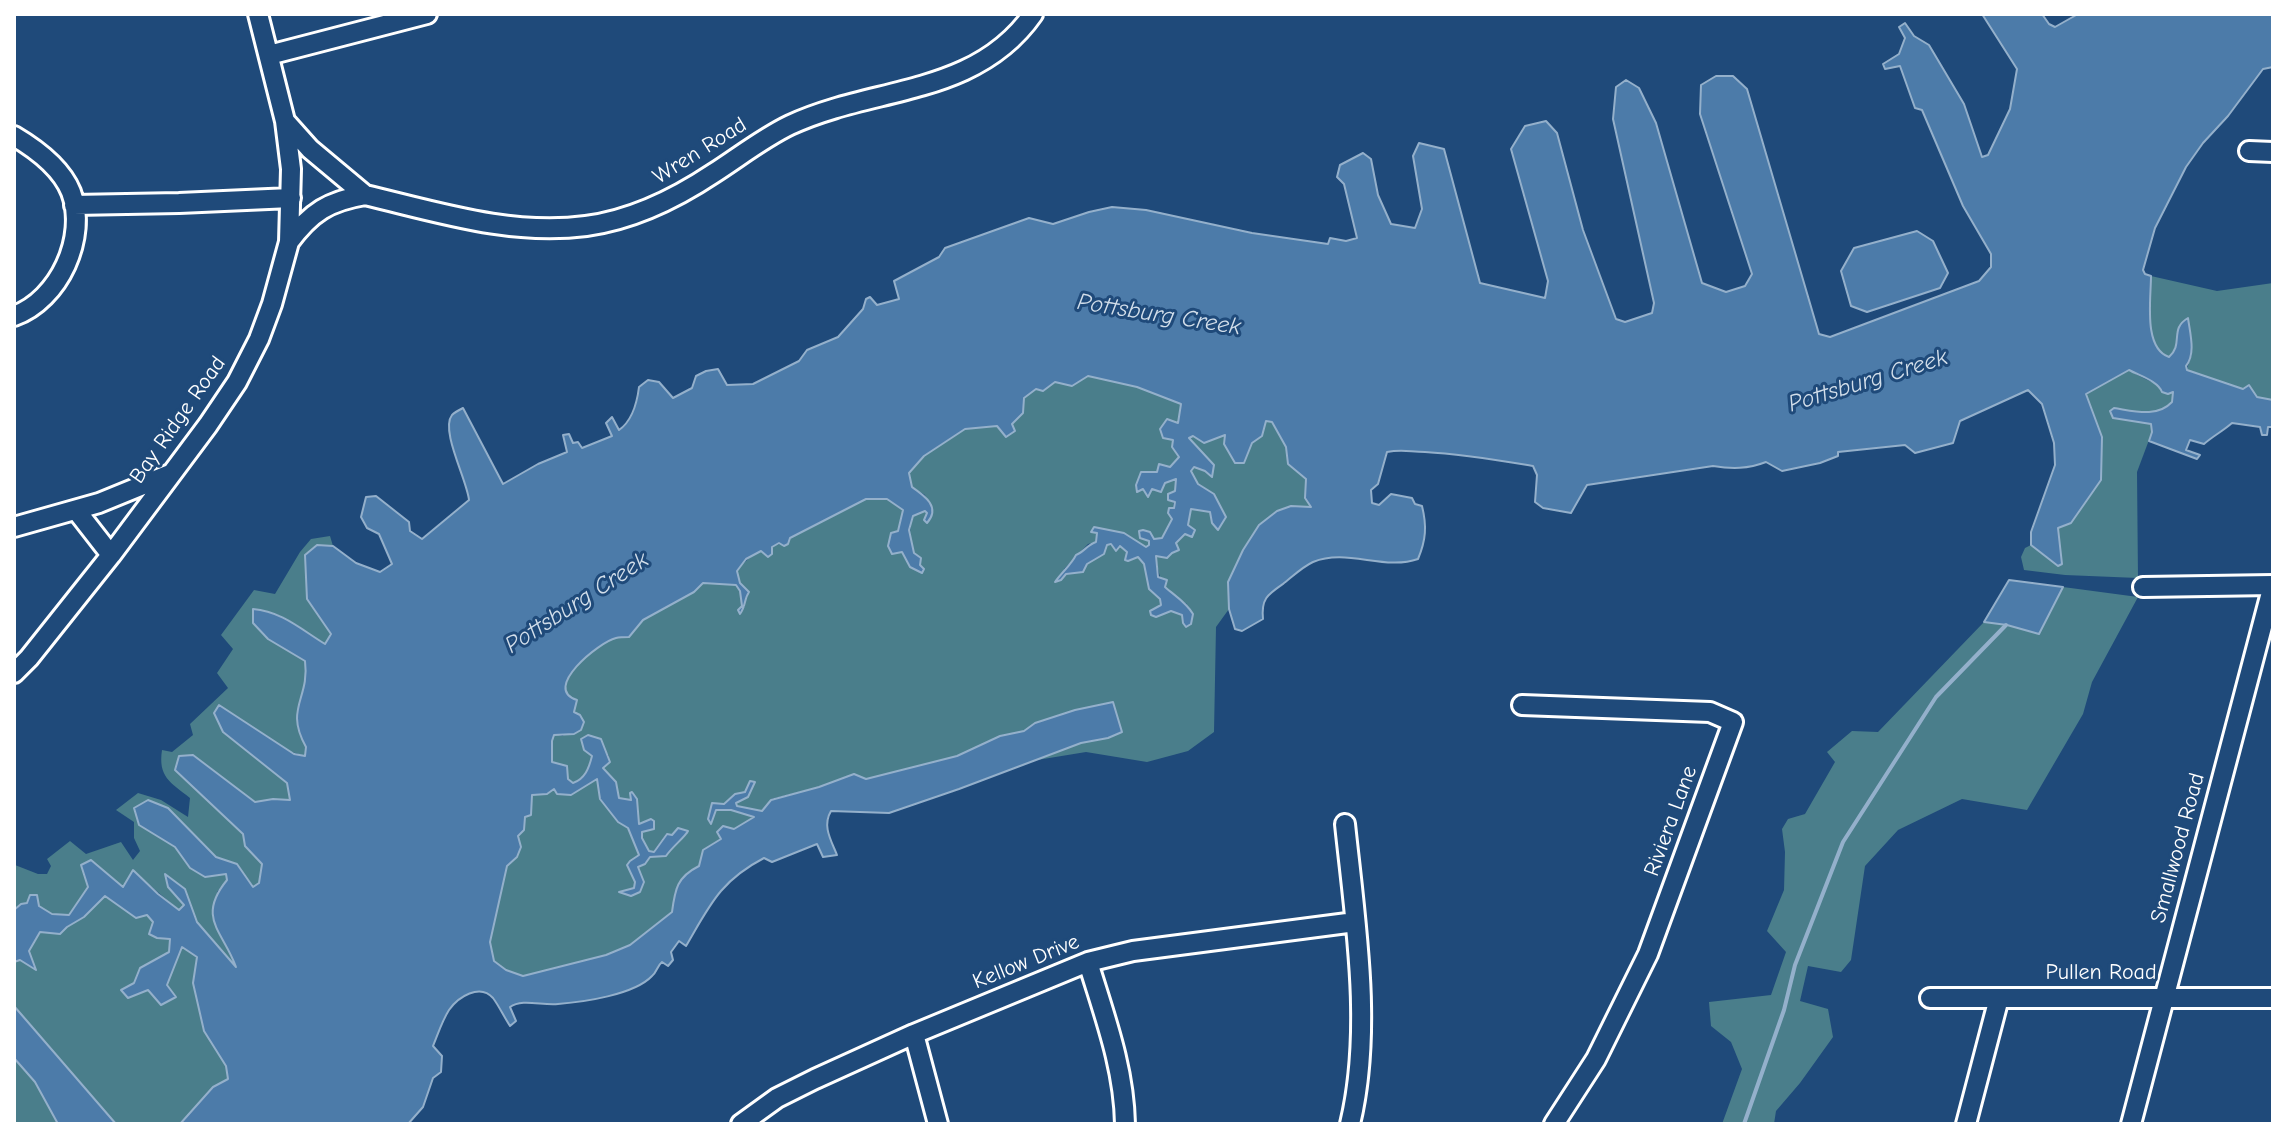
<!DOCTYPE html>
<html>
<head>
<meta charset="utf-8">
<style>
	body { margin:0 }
	#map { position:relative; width:2287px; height:1138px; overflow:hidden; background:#1f4a7a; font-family:"Comic Neue",sans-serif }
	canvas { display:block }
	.frame { position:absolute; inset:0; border:16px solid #fff; pointer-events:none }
</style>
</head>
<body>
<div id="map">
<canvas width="2287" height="1138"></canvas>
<div class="frame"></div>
</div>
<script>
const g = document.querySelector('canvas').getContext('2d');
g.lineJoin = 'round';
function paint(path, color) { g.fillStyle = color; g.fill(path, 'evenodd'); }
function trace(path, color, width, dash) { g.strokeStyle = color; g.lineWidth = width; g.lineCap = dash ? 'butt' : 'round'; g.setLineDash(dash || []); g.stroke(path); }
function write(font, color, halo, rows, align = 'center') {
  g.font = font + ' "Comic Neue",sans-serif'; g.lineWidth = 6; g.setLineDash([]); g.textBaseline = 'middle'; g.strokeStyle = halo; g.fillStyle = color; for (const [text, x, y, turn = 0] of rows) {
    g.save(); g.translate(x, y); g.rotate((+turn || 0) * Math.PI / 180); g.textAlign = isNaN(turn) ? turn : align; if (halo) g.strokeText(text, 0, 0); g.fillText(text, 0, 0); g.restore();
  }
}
paint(new Path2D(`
	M 2151,276 L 2217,291 L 2273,283 L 2273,400 L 2257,397 L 2243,389 L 2187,370 C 2188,364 2192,357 2192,351 C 2192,343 2182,335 2177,330 C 2177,341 2177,350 2169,357 C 2143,348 2151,299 2151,276 Z
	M 2129,370 C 2143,379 2157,384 2173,391 L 2172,402 C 2157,418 2135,411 2114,408 L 2110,411 L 2113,418 L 2151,424 L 2152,432 L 2137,472 L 2138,578 L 2065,575 L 2024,570 L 2021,557 L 2025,548 L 2031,545 L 2058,566 L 2058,528 L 2102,437 L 2085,393 Z
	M 1088,376 L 1137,387 L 1181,403 L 1178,423 L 1173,440 L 1180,457 L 1170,467 L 1157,472 L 1143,489 L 1152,488 L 1176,478 L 1172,519 L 1162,538 L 1149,541 L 1150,545 L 1146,547 L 1124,533 L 1094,527 L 1097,533 L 1096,542 L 1088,544 L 1064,569 L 1066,574 L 1104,554 L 1107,545 L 1120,546 L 1127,552 L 1128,561 L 1138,557 C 1145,565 1162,593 1161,605 C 1160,606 1157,616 1156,617 L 1171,611 L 1183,615 L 1183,623 L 1187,604 C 1163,590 1159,582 1156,555 L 1176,543 L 1186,534 L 1191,537 L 1188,525 L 1191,509 L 1210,512 L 1212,517 L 1222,513 L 1214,495 L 1198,484 L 1190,470 L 1194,467 L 1205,471 L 1189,438 L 1192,436 L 1209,440 L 1225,435 L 1252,442 L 1262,436 L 1265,421 L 1272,422 L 1286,447 L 1288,464 L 1306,479 L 1305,497 L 1311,508 L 1291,506 L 1228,582 L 1229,609 L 1216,627 L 1214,732 L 1188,751 L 1147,762 L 1086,752 L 1031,761 L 1081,743 L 1108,738 L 1122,732 L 1113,702 L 1075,710 L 1035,723 L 1024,731 L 1000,736 L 957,756 L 866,779 L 853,774 L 819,787 L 771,799 L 762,811 L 737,806 L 735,803 L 745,793 L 735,794 L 716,810 L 730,809 L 755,817 L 734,829 L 717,833 L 721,839 L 699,866 L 684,876 L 675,891 L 673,912 L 630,945 L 606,955 L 523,976 L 506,970 L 494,961 L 490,942 L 507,866 L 517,857 L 518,836 L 525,817 L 531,815 L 532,795 L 547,794 L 554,789 L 571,795 L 597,779 L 612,812 L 618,822 L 628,828 L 639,856 L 630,861 L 635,882 L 634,888 L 620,892 L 631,896 L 640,892 L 638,867 L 645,864 L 650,857 L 666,855 L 676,842 L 687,834 L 666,834 L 653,852 L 649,851 L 642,838 L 631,800 L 619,798 L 616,782 L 602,767 L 609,756 L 604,749 L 592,756 C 589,768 585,778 573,783 L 552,763 L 552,741 L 554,734 L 563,736 L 574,712 C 571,702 563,691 566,681 C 571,667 602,642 616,638 C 620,637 625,637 629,637 L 643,620 L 694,592 L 703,583 L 736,585 L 740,591 L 742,606 L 745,607 L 736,571 C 748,557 769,542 788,544 L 789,538 L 866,499 L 887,499 L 903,510 C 897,534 898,545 910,567 L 920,565 C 911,548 907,535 913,516 L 925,511 L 930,520 L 925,495 L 912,487 L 909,473 L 924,456 L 965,429 L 997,426 L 1006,436 L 1024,398 L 1036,389 L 1043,391 L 1055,382 L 1072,386 Z
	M 330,536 L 333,546 L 317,545 L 305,555 L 307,599 L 332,634 L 325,645 C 303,629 281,611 254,609 L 253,623 L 268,639 L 305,661 C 310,699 284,708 307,747 L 305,756 L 223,732 L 287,783 L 290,801 L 273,799 L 255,802 L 193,755 L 175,770 L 243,834 L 245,846 L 262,864 L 259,883 L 254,887 L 237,864 L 216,857 L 168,808 L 163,839 L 175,847 L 190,868 L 226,873 L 227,880 L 217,892 L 233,958 L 238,970 L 197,922 L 191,908 L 168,887 L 184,905 L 179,910 L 133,871 L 123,887 L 83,873 L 89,887 L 69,915 L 52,914 L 39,906 L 37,895 L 27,904 L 14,910 L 15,865 L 38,874 L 47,874 L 51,866 L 47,859 L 70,841 L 86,854 L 121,842 L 133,860 L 140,851 L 134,838 L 134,822 L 116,810 L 138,793 L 161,800 L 188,817 L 190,798 C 170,782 158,777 162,750 L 172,752 L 193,735 L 190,724 L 228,688 L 217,673 L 233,649 L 221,635 L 254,590 L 275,594 L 300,552 L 311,539 Z
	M 2063,587 L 2138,597 L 2092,682 L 2083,714 L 2027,810 L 1962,799 L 1898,830 L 1865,866 L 1851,960 L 1841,972 L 1808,966 L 1800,1001 L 1828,1009 L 1833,1037 L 1800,1083 L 1776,1111 L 1774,1124 L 1722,1124 L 1742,1069 L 1731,1042 L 1711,1026 L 1709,1002 L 1771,995 L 1786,952 L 1767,931 L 1784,890 L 1785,852 L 1782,829 L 1788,819 L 1805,814 L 1835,762 L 1827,752 L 1852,731 L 1878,732 L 1984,622 L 2007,625 L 2039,634 Z
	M 105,896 L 136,918 L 147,914 L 153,922 L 157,938 L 171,939 L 169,952 L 140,968 L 134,983 L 121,991 L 148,990 L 167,985 L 182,947 L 197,957 L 193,983 L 204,1031 L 226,1066 L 228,1080 L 213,1087 L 180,1124 L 116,1124 L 14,1006 L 14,962 L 20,960 L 35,969 L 29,951 L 40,932 L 60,934 L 67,927 L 84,917 Z
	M 14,1058 L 35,1082 L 58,1124 L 14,1124 Z`), '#4a7e8b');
const water = new Path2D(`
	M 1982,14 L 2042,14 L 2049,24 L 2055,27 L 2078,14 L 2273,14 L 2273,67 L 2263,69 L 2228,116 L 2203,143 L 2186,167 L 2155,228 L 2143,270 L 2145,274 L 2151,276 C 2151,299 2143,348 2169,357 C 2184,344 2169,329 2188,318 C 2190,333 2196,354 2186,366 L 2187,370 L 2243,389 L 2249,385 L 2257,397 L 2273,400 L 2273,427 L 2268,427 L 2267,435 L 2262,435 L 2260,427 L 2232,423 C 2223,431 2213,436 2204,444 L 2190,440 L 2186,450 L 2200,455 L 2197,459 L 2149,441 L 2152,432 L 2151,424 L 2113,418 L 2110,411 L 2114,408 C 2134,411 2157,418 2172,402 L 2173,392 L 2168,394 L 2162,392 C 2158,381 2140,376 2129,370 L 2086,394 L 2102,437 L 2101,480 L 2071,523 L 2058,528 L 2062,564 L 2058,566 L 2031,545 L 2031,532 L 2055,465 L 2054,443 L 2042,404 L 2028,390 L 1960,421 L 1953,443 L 1915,453 L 1905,445 L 1838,452 L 1838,456 L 1820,463 L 1782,471 L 1766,462 C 1748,469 1732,469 1713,466 L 1587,485 L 1571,513 L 1543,508 L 1535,502 L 1537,475 L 1533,466 C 1497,460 1462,454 1425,452 C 1410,452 1403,449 1387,452 L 1378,484 L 1371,490 L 1372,503 L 1379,505 L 1391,494 L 1412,498 L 1415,504 L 1422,506 C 1427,526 1426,540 1418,559 C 1384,571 1347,548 1313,562 C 1302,567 1292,577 1283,584 C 1267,595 1261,599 1263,619 L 1242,631 L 1235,629 L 1229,609 L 1228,582 L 1243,550 L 1259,525 L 1277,511 L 1291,506 L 1311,507 L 1305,498 L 1306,479 L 1288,464 L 1286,447 L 1272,422 L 1266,421 L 1262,436 L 1252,443 L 1244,463 L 1235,463 L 1224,444 L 1225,435 L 1204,443 L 1193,436 L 1189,438 L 1214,465 L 1212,477 L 1205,471 L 1194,467 L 1191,471 L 1198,484 L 1214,494 L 1226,517 L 1218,530 L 1212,523 L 1210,512 L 1191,509 L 1188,525 L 1195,530 L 1192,537 L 1185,534 L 1176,543 L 1179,550 L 1172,553 L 1167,558 L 1156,556 L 1158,577 L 1167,580 L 1165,587 C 1175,596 1186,602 1193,614 L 1191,624 L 1186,627 L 1183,623 L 1182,615 L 1171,611 L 1156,617 L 1151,615 L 1150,611 L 1161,605 L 1160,599 L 1149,589 L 1144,564 L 1138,557 L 1128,561 L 1125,560 L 1127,552 L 1120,546 L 1116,551 L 1111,544 L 1107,545 L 1104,554 L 1087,564 L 1083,572 L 1066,574 L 1061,580 L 1055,582 C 1062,572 1071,565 1076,555 C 1084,552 1087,545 1096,542 L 1097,533 L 1091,532 L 1094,527 L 1124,533 L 1146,547 L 1149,545 L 1149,541 L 1140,538 L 1139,531 L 1143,530 L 1150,532 L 1154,539 L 1162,538 L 1172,519 L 1168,513 L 1169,508 L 1174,508 L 1175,502 L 1168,500 L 1168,494 L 1175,491 L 1176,479 L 1165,483 L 1161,492 L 1152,489 L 1148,497 L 1143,489 L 1137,492 L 1136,485 L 1141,472 L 1157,472 L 1159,464 L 1170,467 L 1179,457 L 1172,447 L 1173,440 L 1163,438 L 1160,429 L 1167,419 L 1178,423 L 1181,404 L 1137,387 L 1088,376 L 1072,386 L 1055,382 L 1043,391 L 1036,389 L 1024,398 L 1023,413 L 1012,424 L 1015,431 L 1006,437 L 997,426 L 965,429 L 924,456 L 909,473 L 912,487 C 925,496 941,507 927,523 L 924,520 L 927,513 L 925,511 L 913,516 L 909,530 L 914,553 L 921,558 L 920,565 L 924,569 L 922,573 L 910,567 L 902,552 L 892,554 L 888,546 L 891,533 L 898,531 L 903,510 L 887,499 L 866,499 L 790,538 L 788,544 L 784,546 L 779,543 L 772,547 L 772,554 L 768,557 L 761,551 L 746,559 L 737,571 L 740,583 L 749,592 C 744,599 746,606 740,614 L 738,610 L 742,606 L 740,591 L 736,585 L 703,583 L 694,592 L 643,620 L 629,637 C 625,637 620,637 616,638 C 599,642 541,689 577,700 L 574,712 L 580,715 L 584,722 L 581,730 L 574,734 L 554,735 L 552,741 L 552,762 L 567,766 L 568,779 L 573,783 C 585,779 589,768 592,756 L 584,750 L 581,739 L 588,735 L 601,739 L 610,762 L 603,768 L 616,782 L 619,798 L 631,800 L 630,793 L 632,792 L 637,799 L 639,824 L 651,819 L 654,821 L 654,829 L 642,832 L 642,838 L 649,851 L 654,852 L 667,834 L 672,835 L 678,828 L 688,831 C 685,837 672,847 666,856 L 650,857 L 645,864 L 638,867 L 644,882 L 640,892 L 631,896 L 619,892 L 634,888 L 635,882 L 627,865 L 630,861 L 639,855 L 628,828 L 618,822 L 600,799 L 597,779 L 571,795 L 557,794 L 554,789 L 547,794 L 532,795 L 531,815 L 525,817 L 524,830 L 518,836 L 521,847 L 517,857 L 507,866 L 490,942 L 494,961 L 506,970 L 523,976 L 606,955 L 630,945 L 672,912 C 675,889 677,877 699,866 L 703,850 L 721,839 L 717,832 L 723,826 L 734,829 L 754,817 L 731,810 L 716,810 L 711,824 L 708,819 L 712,803 L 724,804 L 735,794 L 745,792 L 750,781 L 755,782 L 748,797 L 736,803 L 737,806 L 762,811 L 771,800 L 819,787 L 854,774 L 866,779 L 957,756 L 1000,736 L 1024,731 L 1035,723 L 1075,710 L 1113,702 L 1122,732 L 1108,738 L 1081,743 L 959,789 L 889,813 L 831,811 C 822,826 831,840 837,855 L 823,857 L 817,844 L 772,862 L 764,858 C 720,881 710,905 686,946 L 679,941 L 671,952 L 673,960 L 668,966 L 662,962 C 657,966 657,972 652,976 C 634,995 583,1002 558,1004 C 543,1006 522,998 510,1007 L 516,1021 L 510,1026 C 504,1017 499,1006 493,998 C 480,983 458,997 449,1010 C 442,1021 438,1034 433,1046 L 442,1056 L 441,1072 L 433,1078 L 423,1107 L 408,1124 L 180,1124 L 213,1087 L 228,1079 L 226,1066 L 204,1031 L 193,983 L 197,957 L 182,947 L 167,985 L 176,997 L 161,1005 L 148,990 L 128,998 L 121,990 L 134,983 L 140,968 L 169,952 L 170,939 L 157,938 L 149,934 L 153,922 L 147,915 L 136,918 L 105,896 L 84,917 L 67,927 L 60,934 L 40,932 L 29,951 L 36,970 L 20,960 L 14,962 L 14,910 L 21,904 L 27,903 L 30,895 L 37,895 L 39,906 L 52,914 L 69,915 L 88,887 L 81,865 L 91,860 L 123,887 L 133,870 L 158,894 L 179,910 L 184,905 L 168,887 L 165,874 L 185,889 L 197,922 L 236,967 C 223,931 196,918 227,880 L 226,874 L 205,877 L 190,868 L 175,847 L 139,825 L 134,808 L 148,800 L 168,808 L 216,857 L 237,864 L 253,887 L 259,883 L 262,864 L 245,846 L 243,834 L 175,770 L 179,756 L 193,755 L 255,802 L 273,799 L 290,800 L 287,783 L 223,732 L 214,713 L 219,705 L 294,754 L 305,756 L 306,747 C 284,708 310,699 305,661 L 268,639 L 253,623 L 253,609 C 281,611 302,630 325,644 L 331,634 L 307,599 L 305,555 L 317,545 L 333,546 L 356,563 L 380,572 L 392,564 L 379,534 L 367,528 L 361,517 L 366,497 L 376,496 L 409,522 L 410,531 L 422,539 L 469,500 C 467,480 440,430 452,415 C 455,412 459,410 463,408 L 503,484 L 538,464 L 567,452 L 563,435 L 569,434 L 573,443 L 578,442 L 582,448 L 612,436 L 606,423 L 612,417 L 619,430 C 632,421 637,403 639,387 L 648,380 L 659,382 L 673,398 L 692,388 L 696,376 L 706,371 L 718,369 L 727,385 L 753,384 L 799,361 L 807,350 L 838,337 L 863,309 L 866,299 L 870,297 L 877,305 L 899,299 L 894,281 L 939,257 L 945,248 L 1029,218 L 1053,224 L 1089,212 L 1112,207 L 1146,210 L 1252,233 L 1328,244 L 1330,238 L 1346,241 L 1357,238 L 1344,184 L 1337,177 L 1340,165 L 1363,153 L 1371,159 L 1378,195 L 1391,224 L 1415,228 L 1422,209 L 1413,156 L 1419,143 L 1444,149 L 1480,283 L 1545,298 L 1548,281 L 1511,149 L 1525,126 L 1546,121 L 1557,133 L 1583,230 L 1616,319 L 1625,322 L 1652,313 L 1654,303 L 1613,119 L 1616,87 L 1626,80 L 1639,88 L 1656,123 L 1702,283 L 1726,292 L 1745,286 L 1752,274 L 1700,114 L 1701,85 L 1716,76 L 1733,76 L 1747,89 L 1819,334 L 1830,337 L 1979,281 L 1991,267 L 1991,254 L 1963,206 L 1922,110 L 1915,108 L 1900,66 L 1885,69 L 1883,64 L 1899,54 L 1905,38 L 1899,27 L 1905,23 L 1914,36 L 1929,45 L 1964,104 L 1982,157 L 1988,155 L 2010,109 L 2017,69 Z
	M 1917,231 L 1933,241 L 1948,273 L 1940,288 L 1867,312 L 1851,306 L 1841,271 L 1854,248 Z
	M 2009,580 L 2063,587 L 2039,634 L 2007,625 L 1984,622 Z
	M 14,1006 L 116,1124 L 58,1124 L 35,1082 L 14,1058 Z`);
paint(water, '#4c7ba9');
trace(water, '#94b0cb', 2);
trace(new Path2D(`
	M 1744,1124 L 1784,1010 L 1795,965 L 1843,842 L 1936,697 L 2006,625`), '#94b0cb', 4);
const minor = new Path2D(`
	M 269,55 L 427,14
	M 285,121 L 310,149 L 365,195
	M 14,136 C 36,149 61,167 71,192 C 88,237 59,300 14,316
	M 2249,151 L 2273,152
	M 74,205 L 179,203 L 291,198
	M 289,242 C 311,212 329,201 365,195 C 437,212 511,236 586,226 C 632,220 675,199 714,173 C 739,157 763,138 790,125 C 873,86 975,97 1033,14
	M 76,510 L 111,555
	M 14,527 L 99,503 L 170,474
	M 2143,587 L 2273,585
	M 14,673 L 29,658 L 111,555 L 208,425 L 237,382 L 259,339 L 272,304 L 289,242 L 291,169 L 285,121 L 258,14
	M 1522,705 L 1710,712 L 1733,722 L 1648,954 L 1596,1059 L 1554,1124
	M 1345,824 C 1355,920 1373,1029 1350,1124
	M 1088,962 C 1104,1015 1124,1067 1125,1124
	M 1930,998 L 2273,998
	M 914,1034 L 938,1124
	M 741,1124 L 777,1098 L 815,1079 L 914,1034 L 1088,962 L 1133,951 L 1355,922
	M 1966,1124 L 1999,998
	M 2131,1124 L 2273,585`);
trace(minor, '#fff', 24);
trace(minor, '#1f4a7a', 18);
write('22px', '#fff', '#1f4a7a', [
	["Wren Road",700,151,-32],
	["Bay Ridge Road",178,420,-55],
	["Riviera Lane",1671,821,-70],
	["Smallwood Road",2178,848,-75],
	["Kellow Drive",1026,962,-22],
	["Pullen Road",2101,973]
]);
write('italic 24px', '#d2deea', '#1f4a7a', [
	["Pottsburg Creek",1159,315,9],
	["Pottsburg Creek",1868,381,-17],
	["Pottsburg Creek",577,603,-33]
]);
</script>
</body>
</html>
